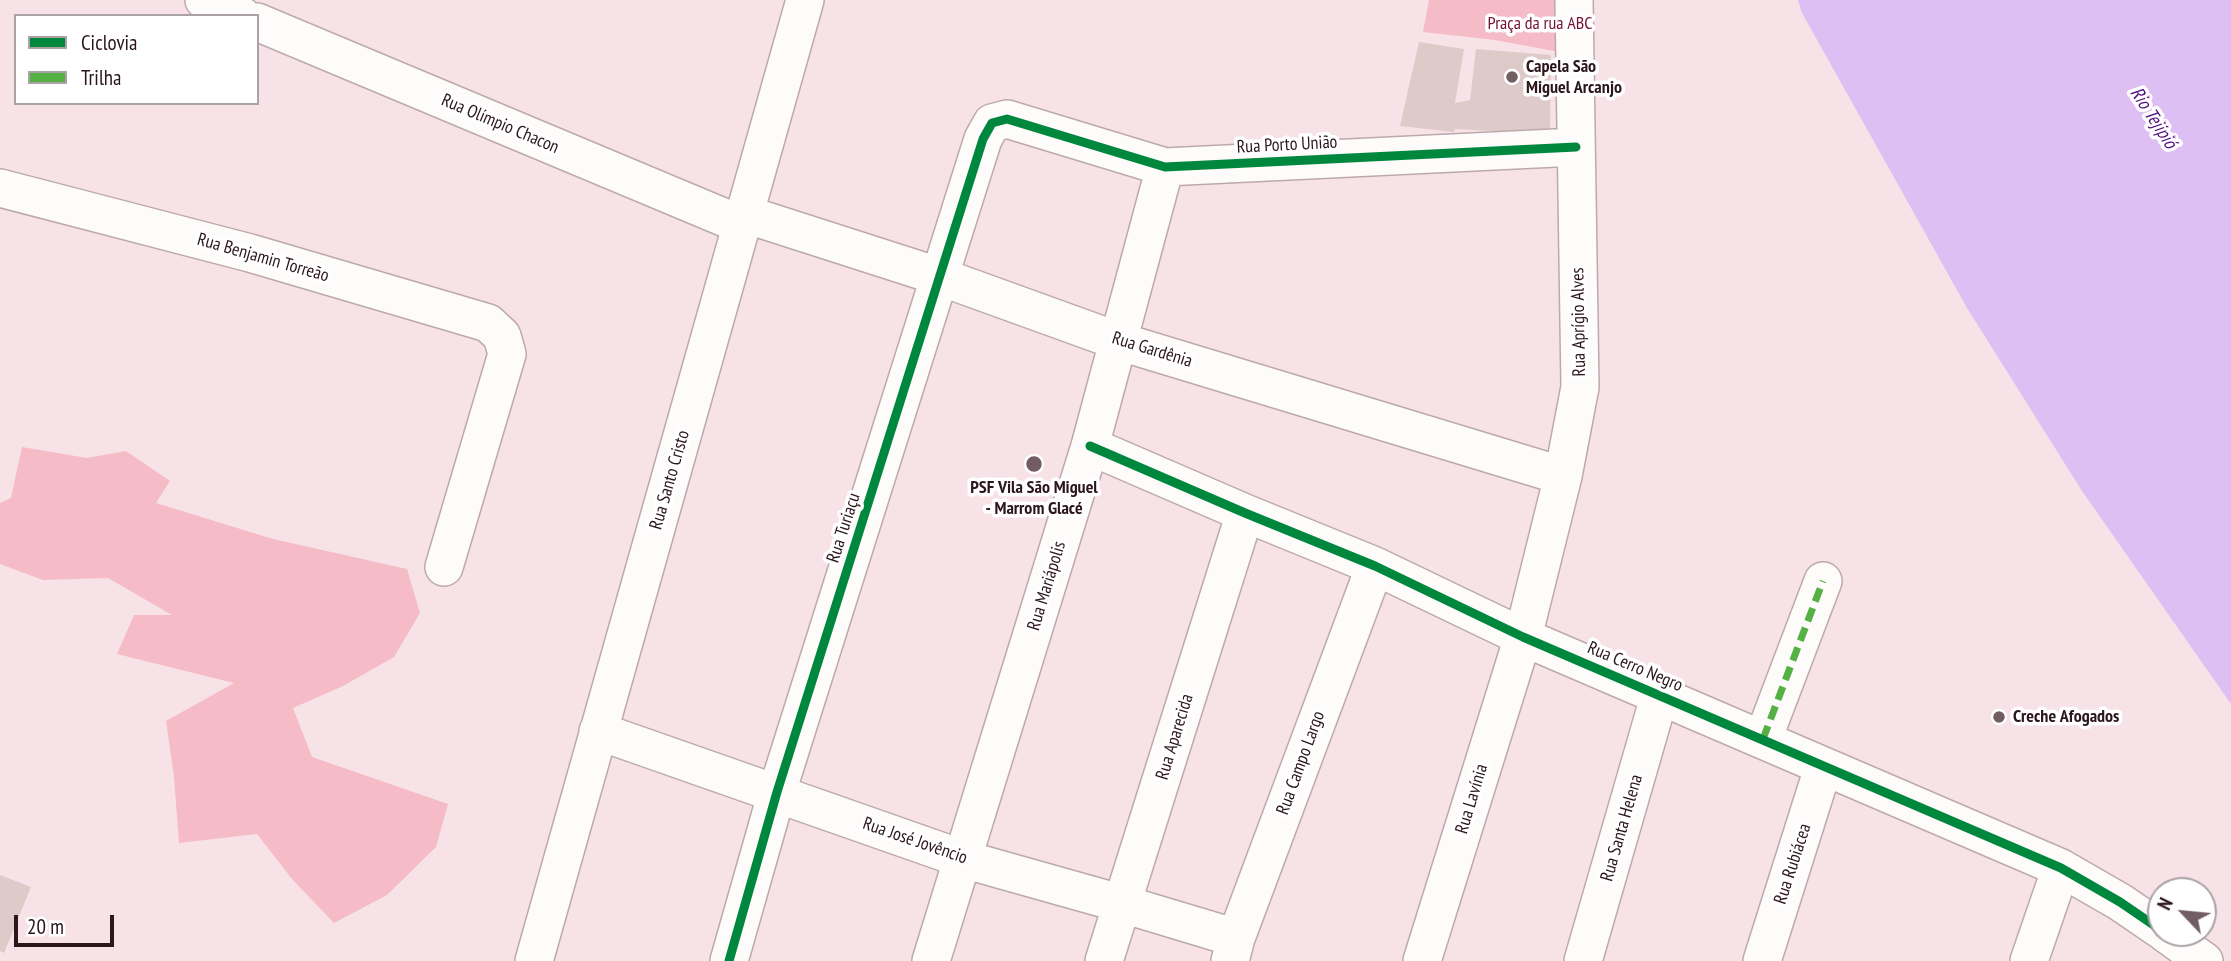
<!DOCTYPE html>
<html>
<head>
<meta charset="utf-8">
<style>
	body { margin:0 }
	#map { position:relative; width:2231px; height:961px; overflow:hidden; background:#f7e3e7; font-family:"PT Sans Narrow",sans-serif }
	canvas { display:block }
	.legend { position:absolute; left:14px; top:14px; width:245px; height:91px; box-sizing:border-box; background:#fff; border:2px solid #aaa2a4; margin:0; padding:9px 12px; list-style:none; font-size:21px; color:#2b161b }
	.legend li { display:flex; align-items:center; gap:14px; height:35px }
	.legend b { width:35px; border:2px solid #aaa2a4 }
	.north { position:absolute; left:2147px; top:877px; width:70px; height:70px; box-sizing:border-box; background:#fff; border:2px solid #aaa2a4; border-radius:50%; rotate:296deg; font-size:19px; font-weight:700; line-height:28px; text-align:center; color:#2b161b }
	.north::after { content:''; display:block; margin:auto; width:24px; height:32px; background:#725e62; clip-path:polygon(50% 0,100% 100%,50% 72%,0 100%) }
	.scale { position:absolute; left:14px; top:915px; width:100px; height:32px; box-sizing:border-box; border:4px solid #2b161b; border-top:0; padding-left:9px; font-size:21px; line-height:24px; white-space:nowrap; color:#2b161b; -webkit-text-stroke:5px #fff; paint-order:stroke }
</style>
</head>
<body>
<div id="map">
<canvas width="2231" height="961"></canvas>
<ul class="legend">
<li><b style="height:9px;background:#00873e"></b>Ciclovia</li>
<li><b style="height:9px;background:#56b145"></b>Trilha</li>
</ul>
<div class="north">N</div>
<div class="scale">20 m</div>
</div>
<script>
const g = document.querySelector('canvas').getContext('2d');
g.lineJoin = 'round';
function paint(path, color) { g.fillStyle = color; g.fill(path, 'evenodd'); }
function trace(path, color, width, dash) { g.strokeStyle = color; g.lineWidth = width; g.lineCap = dash ? 'butt' : 'round'; g.setLineDash(dash || []); g.stroke(path); }
function write(font, color, halo, rows, align = 'center') {
  g.font = font + ' "PT Sans Narrow",sans-serif'; g.lineWidth = 7; g.setLineDash([]); g.textBaseline = 'middle'; g.strokeStyle = halo; g.fillStyle = color; for (const [text, x, y, turn = 0] of rows) {
    g.save(); g.translate(x, y); g.rotate((+turn || 0) * Math.PI / 180); g.textAlign = isNaN(turn) ? turn : align; if (halo) g.strokeText(text, 0, 0); g.fillText(text, 0, 0); g.restore();
  }
}
paint(new Path2D(`
	M 1429,0 L 1564,0 L 1565,53 L 1495,40 L 1423,32 Z
	M 22,447 L 87,458 L 126,451 L 170,481 L 156,503 L 273,539 L 407,569 L 420,613 L 394,657 L 343,686 L 293,708 L 312,757 L 448,804 L 436,847 L 387,895 L 334,923 L 292,879 L 257,834 L 179,843 L 174,777 L 166,721 L 234,683 L 117,654 L 134,615 L 172,615 L 108,578 L 43,580 L 0,564 L 0,503 L 11,498 Z`), '#f5bbc7');
paint(new Path2D(`
	M 1798,0 L 2231,0 L 2231,704 L 2082,491 L 1967,308 L 1802,13 Z`), '#debff4');
paint(new Path2D(`
	M 1419,42 L 1464,49 L 1455,103 L 1470,100 L 1476,49 L 1551,55 L 1550,130 L 1531,133 L 1455,129 L 1454,132 L 1400,126 Z
	M 0,875 L 31,887 L 4,953 L 0,951 Z`), '#dfcaca');
const street = new Path2D(`
	M 204,0 L 242,16
	M 257,22 L 742,225
	M 0,188 L 250,253 L 488,323 L 502,336 L 507,354 L 444,567
	M 745,214 L 941,277 L 1118,341 L 1563,476
	M 1090,446 L 1245,513 L 1375,566 L 1523,637 L 2061,868 L 2120,902 L 2161,930
	M 598,731 L 963,859 L 1123,904 L 1236,938
	M 1763,739 L 1823,581
	M 2165,933 L 2204,961
	M 534,961 L 805,0
	M 729,961 L 777,792 L 983,139 L 992,123 L 1007,119 L 1165,167 L 1576,147
	M 931,961 L 1090,446 L 1165,167
	M 1104,961 L 1245,513
	M 1230,961 L 1236,938 L 1375,566
	M 1422,961 L 1523,637 L 1563,476 L 1580,387 L 1574,0
	M 1583,961 L 1660,694
	M 1762,961 L 1823,768
	M 2029,961 L 2061,868`);
trace(street, '#bca9ad', 40);
trace(street, '#fefbfb', 37);
trace(new Path2D(`
	M 1763,739 L 1823,581`), '#56b145', 7, [14, 7]);
trace(new Path2D(`
	M 1090,446 L 1245,513 L 1375,566 L 1523,637 L 2061,868 L 2120,902 L 2161,930
	M 729,961 L 777,792 L 983,139 L 992,123 L 1007,119 L 1165,167 L 1576,147`), '#00873e', 9);
for (const [x, y, r, color] of [
	[1512,77,7,"#725e62"],
	[1034,464,9,"#725e62"],
	[1999,717,7,"#725e62"]
]) { const dot = new Path2D(); dot.arc(x, y, r, 0, 2 * Math.PI); g.fillStyle = color; g.fill(dot); trace(dot, '#fff', 2.5); }
write('18px', '#741134', '#fff', [
	["Praça da rua ABC",1540,24]
]);
write('bold 18px', '#2b161b', '#fff', [
	["Capela São",1526,67],
	["Miguel Arcanjo",1526,88],
	["PSF Vila São Miguel",1034,488,"center"],
	["- Marrom Glacé",1034,509,"center"],
	["Creche Afogados",2013,717]
], 'left');
write('18px', '#2b161b', '#fff', [
	["Rua Olímpio Chacon",500,124,23],
	["Rua Porto União",1287,145,-3],
	["Rua Benjamin Torreão",263,258,16],
	["Rua Aprígio Alves",1579,322,-91],
	["Rua Gardênia",1152,350,17],
	["Rua Santo Cristo",670,480,-74],
	["Rua Turiaçu",844,528,-72],
	["Rua Mariápolis",1047,586,-73],
	["Rua Cerro Negro",1635,667,23],
	["Rua Aparecida",1175,737,-73],
	["Rua Campo Largo",1301,763,-70],
	["Rua Lavínia",1472,799,-73],
	["Rua Santa Helena",1622,828,-74],
	["Rua José Jovêncio",915,841,19],
	["Rua Rubiácea",1793,864,-72]
]);
write('italic 19px', '#53117f', '#fff', [
	["Rio Tejipió",2153,118,57]
]);
</script>
</body>
</html>
